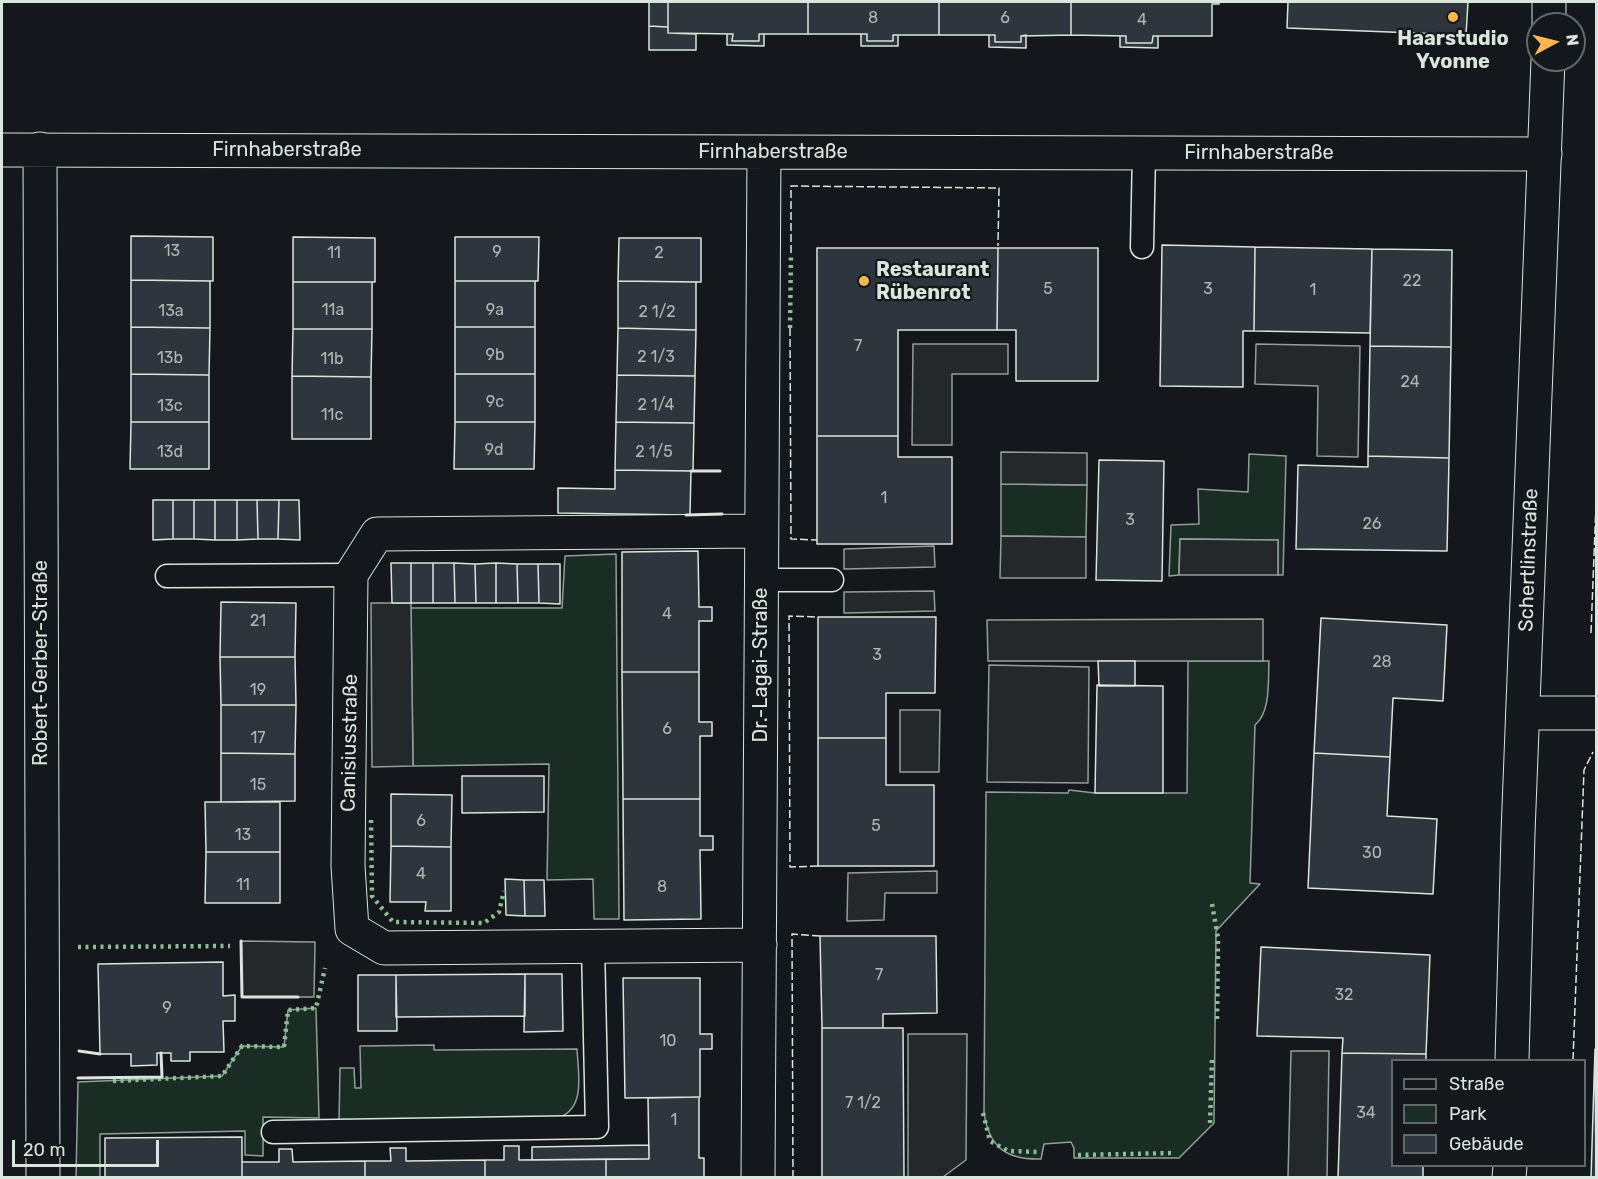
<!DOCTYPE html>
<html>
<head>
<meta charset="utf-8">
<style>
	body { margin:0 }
	#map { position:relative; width:1598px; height:1179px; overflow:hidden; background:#14181c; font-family:Rubik,sans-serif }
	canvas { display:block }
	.frame { position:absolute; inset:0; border:3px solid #d8e6dc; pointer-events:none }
	.legend { position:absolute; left:1391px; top:1059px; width:195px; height:108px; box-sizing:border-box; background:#14181c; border:2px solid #626a69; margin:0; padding:8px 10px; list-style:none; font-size:18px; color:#d8e6dc }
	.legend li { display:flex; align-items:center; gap:12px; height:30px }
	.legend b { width:30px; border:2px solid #626a69 }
	.north { position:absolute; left:1526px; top:12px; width:60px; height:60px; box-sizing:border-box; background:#14181c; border:2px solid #626a69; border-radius:50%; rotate:83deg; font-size:16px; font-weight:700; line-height:24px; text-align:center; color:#d8e6dc }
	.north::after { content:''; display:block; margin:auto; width:21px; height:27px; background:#ffb74d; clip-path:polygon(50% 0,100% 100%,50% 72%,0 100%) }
	.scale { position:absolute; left:12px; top:1140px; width:147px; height:27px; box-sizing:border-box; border:3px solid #d8e6dc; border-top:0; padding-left:8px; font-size:18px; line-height:21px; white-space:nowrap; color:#d8e6dc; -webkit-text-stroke:4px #14181c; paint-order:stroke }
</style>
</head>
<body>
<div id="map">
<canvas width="1598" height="1179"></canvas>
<div class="frame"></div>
<ul class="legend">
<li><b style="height:8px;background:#14181c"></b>Straße</li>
<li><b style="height:16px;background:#1a2d24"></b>Park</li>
<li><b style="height:16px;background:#2c363c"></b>Gebäude</li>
</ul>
<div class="north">N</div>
<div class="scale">20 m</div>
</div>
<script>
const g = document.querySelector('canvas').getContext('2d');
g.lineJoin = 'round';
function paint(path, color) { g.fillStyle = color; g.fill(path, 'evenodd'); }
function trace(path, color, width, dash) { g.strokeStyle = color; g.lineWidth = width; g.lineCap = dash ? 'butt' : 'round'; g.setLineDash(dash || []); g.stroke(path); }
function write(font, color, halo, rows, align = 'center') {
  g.font = font + ' Rubik,sans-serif'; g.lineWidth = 4.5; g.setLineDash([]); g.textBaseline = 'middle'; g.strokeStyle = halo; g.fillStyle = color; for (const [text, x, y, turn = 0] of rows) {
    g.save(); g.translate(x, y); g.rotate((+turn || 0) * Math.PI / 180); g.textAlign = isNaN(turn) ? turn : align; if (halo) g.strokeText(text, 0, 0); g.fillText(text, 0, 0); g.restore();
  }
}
const green = new Path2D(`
	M 1249,454 L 1286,456 L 1283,575 L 1278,575 L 1278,540 L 1180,539 L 1179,575 L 1169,576 L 1171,525 L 1199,524 L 1198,489 L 1248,492 Z
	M 1001,484 L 1087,485 L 1086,537 L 1001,536 Z
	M 616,554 L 619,919 L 594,919 L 593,879 L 547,880 L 549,764 L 413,766 L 411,608 L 562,608 L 565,556 Z
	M 1188,661 L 1269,661 C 1268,680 1271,712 1255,725 L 1250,883 L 1260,884 L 1216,931 L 1214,1123 L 1179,1158 L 1074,1158 L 1074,1148 L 1071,1142 L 1044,1144 L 1041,1159 C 1006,1160 989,1147 984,1113 L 986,792 L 1068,793 L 1069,790 L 1095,793 L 1187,793 Z
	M 316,1008 L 319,1118 L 263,1117 L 263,1156 L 245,1155 L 245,1131 L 100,1134 L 100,1177 L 76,1178 L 78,1082 L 222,1076 L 242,1046 L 284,1047 L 288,1010 Z
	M 434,1045 L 434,1050 L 577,1049 C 578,1072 586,1107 560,1117 L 339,1121 L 340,1068 L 354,1068 L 355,1088 L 361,1088 L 360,1046 Z`);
paint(green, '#1a2d24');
trace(green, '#939e99', 1.5);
const parking = new Path2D(`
	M 913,344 L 1008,344 L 1008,374 L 952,374 L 952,445 L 912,445 Z
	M 1256,344 L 1360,346 L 1358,457 L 1317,456 L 1318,386 L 1255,384 Z
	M 1001,452 L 1087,453 L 1087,485 L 1001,484 Z
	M 1001,536 L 1086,537 L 1086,578 L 1000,578 Z
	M 1180,539 L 1278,540 L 1278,575 L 1179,575 Z
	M 934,546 L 935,567 L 844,569 L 844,549 Z
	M 934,591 L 935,611 L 844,613 L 844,592 Z
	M 371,603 L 411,603 L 413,766 L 372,767 Z
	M 1263,619 L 1263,661 L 988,661 L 987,620 Z
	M 989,665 L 1089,667 L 1088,783 L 987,782 Z
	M 900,710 L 940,710 L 939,772 L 900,772 Z
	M 937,871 L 937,893 L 885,893 L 884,920 L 847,921 L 848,873 Z
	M 241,941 L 315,942 L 314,997 L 242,997 Z
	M 908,1034 L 967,1034 L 966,1160 L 943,1177 L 908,1177 Z
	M 1291,1051 L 1329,1051 L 1327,1177 L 1288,1177 Z`);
paint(parking, '#24282b');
trace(parking, '#939e99', 1.5);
const building = new Path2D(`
	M 649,2 L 668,2 L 668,27 L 649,26 Z
	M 668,2 L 808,2 L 808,34 L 759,34 L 759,41 L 732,41 L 733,34 L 668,33 Z
	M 808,2 L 939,2 L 939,35 L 893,35 L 893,41 L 867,41 L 867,34 L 808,34 Z
	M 939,2 L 1071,2 L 1071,35 L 1021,36 L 1021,42 L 995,42 L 995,35 L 939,35 Z
	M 1071,2 L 1219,2 L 1219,4 L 1212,4 L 1212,36 L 1153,36 L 1152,43 L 1126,43 L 1126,36 L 1071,35 Z
	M 1288,2 L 1468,2 L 1466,35 L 1287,28 Z
	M 649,26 L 668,27 L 668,33 L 696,34 L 696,50 L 649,50 Z
	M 727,34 L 733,34 L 732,41 L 759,41 L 759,34 L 764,34 L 764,46 L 727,45 Z
	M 861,34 L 867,34 L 867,41 L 893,41 L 893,35 L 898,35 L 898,46 L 861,46 Z
	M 989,35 L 995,35 L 995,42 L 1021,42 L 1021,36 L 1026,35 L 1026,48 L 989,47 Z
	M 1120,36 L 1126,36 L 1126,43 L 1152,43 L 1153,36 L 1158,36 L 1158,48 L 1120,47 Z
	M 131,236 L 213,237 L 213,281 L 131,280 Z
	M 293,237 L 375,238 L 375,282 L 293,282 Z
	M 455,237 L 539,237 L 538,281 L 455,281 Z
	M 619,238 L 701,238 L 701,282 L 618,281 Z
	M 1162,245 L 1255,247 L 1254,331 L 1243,331 L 1243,387 L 1160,386 Z
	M 1255,247 L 1372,249 L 1370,333 L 1254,331 Z
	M 817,248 L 998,248 L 997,330 L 898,330 L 898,436 L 817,436 Z
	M 998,248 L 1098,248 L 1098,381 L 1016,381 L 1016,330 L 997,330 Z
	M 1372,249 L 1452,250 L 1451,347 L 1370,346 Z
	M 131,280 L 210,281 L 210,328 L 131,327 Z
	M 455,281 L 535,281 L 535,327 L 455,327 Z
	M 618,281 L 696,282 L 696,330 L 618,328 Z
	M 293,282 L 372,282 L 372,329 L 293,329 Z
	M 131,327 L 210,328 L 209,375 L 131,374 Z
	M 455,327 L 535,327 L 535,374 L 455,374 Z
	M 618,328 L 696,330 L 695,376 L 617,375 Z
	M 293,329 L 372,329 L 371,377 L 292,376 Z
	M 1370,346 L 1451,347 L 1449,458 L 1368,456 Z
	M 131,374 L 209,375 L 209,422 L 131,422 Z
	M 455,374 L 535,374 L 535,422 L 455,422 Z
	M 617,375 L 695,376 L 694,423 L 616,422 Z
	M 292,376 L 371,377 L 371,439 L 292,439 Z
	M 131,422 L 209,422 L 209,469 L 130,469 Z
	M 455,422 L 535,422 L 534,469 L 454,469 Z
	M 616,422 L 694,423 L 693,471 L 615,470 Z
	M 817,436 L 898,436 L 898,457 L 952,457 L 952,544 L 817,544 Z
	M 1368,456 L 1449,458 L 1447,551 L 1296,549 L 1298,465 L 1368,467 Z
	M 1099,460 L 1164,461 L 1162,581 L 1096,580 Z
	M 615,470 L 691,471 L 690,515 L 558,513 L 558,488 L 615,489 Z
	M 153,500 L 173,500 L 173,539 L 153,540 Z
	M 173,500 L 194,500 L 194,539 L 173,539 Z
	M 194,500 L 215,500 L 215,540 L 194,539 Z
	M 215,500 L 237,500 L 237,540 L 215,540 Z
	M 237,500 L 257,500 L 258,539 L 237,540 Z
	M 257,500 L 279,500 L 278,539 L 258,539 Z
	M 279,500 L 299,500 L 300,540 L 278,539 Z
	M 698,551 L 699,607 L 712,607 L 712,621 L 699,621 L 699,672 L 622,672 L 622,552 Z
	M 391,563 L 411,563 L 411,603 L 392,603 Z
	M 411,563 L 433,563 L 433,603 L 411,603 Z
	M 433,563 L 454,563 L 455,603 L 433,603 Z
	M 454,563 L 475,564 L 476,603 L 455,603 Z
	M 496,563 L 496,603 L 476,603 L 475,564 Z
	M 496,563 L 517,564 L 518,603 L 496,603 Z
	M 517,564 L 538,564 L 539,603 L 518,603 Z
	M 538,564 L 560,564 L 560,604 L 539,603 Z
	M 221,602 L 296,603 L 295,657 L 220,657 Z
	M 818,617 L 936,617 L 935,693 L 886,693 L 886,738 L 818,738 Z
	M 1321,618 L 1447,625 L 1443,701 L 1393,698 L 1390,757 L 1314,753 Z
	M 220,657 L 295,657 L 296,705 L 221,705 Z
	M 1098,661 L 1135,661 L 1135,686 L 1099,686 Z
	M 622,672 L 699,672 L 699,722 L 712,722 L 712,736 L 700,736 L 700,799 L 623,799 Z
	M 1097,685 L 1163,686 L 1163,793 L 1095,793 Z
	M 221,705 L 296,705 L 295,754 L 221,753 Z
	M 818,738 L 886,738 L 886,785 L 934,785 L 934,866 L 818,866 Z
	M 221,753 L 295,754 L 295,801 L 221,802 Z
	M 1314,753 L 1390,757 L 1387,816 L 1437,819 L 1433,894 L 1308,888 Z
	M 462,776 L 544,776 L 544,812 L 462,813 Z
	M 391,794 L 452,795 L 451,847 L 391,846 Z
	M 623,799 L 700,799 L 700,836 L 713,836 L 713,850 L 700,850 L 701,919 L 624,920 Z
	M 205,802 L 280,802 L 280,852 L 206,852 Z
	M 391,846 L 451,847 L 451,911 L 425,911 L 426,902 L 390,902 Z
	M 206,852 L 280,852 L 280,903 L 205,903 Z
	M 505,879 L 524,880 L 525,916 L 506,915 Z
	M 524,880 L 544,880 L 545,916 L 525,916 Z
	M 820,936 L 936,936 L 937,1013 L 883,1014 L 883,1028 L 822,1028 Z
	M 1261,947 L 1430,955 L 1426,1054 L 1342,1053 L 1343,1038 L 1257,1036 Z
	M 223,962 L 223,996 L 235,995 L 235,1021 L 223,1021 L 224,1052 L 190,1052 L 190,1061 L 171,1061 L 171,1053 L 157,1053 L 157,1065 L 131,1066 L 131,1054 L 100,1054 L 98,964 Z
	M 525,974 L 562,974 L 563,1031 L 524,1032 Z
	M 525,974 L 525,1016 L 396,1017 L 396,975 Z
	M 358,975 L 396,975 L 397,1031 L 358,1031 Z
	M 623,978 L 700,978 L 700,1034 L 712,1034 L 712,1049 L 700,1049 L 700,1097 L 625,1098 Z
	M 822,1028 L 903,1028 L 904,1178 L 822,1178 Z
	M 1595,1049 L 1596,1178 L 1591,1178 Z
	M 1342,1053 L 1426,1054 L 1426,1060 L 1392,1060 L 1392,1166 L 1423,1166 L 1423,1178 L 1338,1178 Z
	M 699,1097 L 699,1158 L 704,1158 L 704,1178 L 606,1178 L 606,1159 L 649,1159 L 648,1098 Z
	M 242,1137 L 242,1178 L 105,1178 L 105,1138 Z
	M 649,1145 L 649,1159 L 532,1160 L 532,1147 Z
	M 504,1146 L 519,1146 L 519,1160 L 606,1159 L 606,1178 L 485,1178 L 485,1160 L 504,1160 Z
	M 390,1148 L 406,1148 L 406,1161 L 485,1160 L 485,1178 L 365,1178 L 365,1161 L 391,1161 Z
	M 279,1149 L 292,1149 L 293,1162 L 365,1161 L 365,1178 L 242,1178 L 242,1162 L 279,1162 Z`);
paint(building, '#2c363c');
trace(building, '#d8e6dc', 1.5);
const service = new Path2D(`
	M 1142,247 L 1144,153
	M 167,576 L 351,575
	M 761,580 L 832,580
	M 273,1132 L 597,1127 L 593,946`);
const minor = new Path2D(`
	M 40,149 L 43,1178
	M 2,150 L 1545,154
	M 1523,713 L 1596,713
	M 760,945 L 384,948 L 352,929 L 348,866 L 351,575 L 377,534 L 761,531
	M 758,1178 L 764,152`);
const tertiary = new Path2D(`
	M 1549,24 L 1549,2
	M 1512,1060 L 1518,833 L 1548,60
	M 1509,1178 L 1510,1166`);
trace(service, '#d8e6dc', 25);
trace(minor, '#d8e6dc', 35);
trace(tertiary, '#d8e6dc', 35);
trace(service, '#14181c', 22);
trace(minor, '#14181c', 33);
trace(tertiary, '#14181c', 33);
trace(new Path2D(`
	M 790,328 L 791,253
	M 371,820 L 372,896 L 393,922 L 484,923 L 499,912 L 504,891
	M 1212,904 L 1218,938 L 1217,1020
	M 78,947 L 230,946
	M 113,1081 L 222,1076 L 242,1046 L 284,1047 L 288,1010 L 316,1008 L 325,968
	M 983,1113 L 990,1141 L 1008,1151 L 1039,1152
	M 1210,1123 L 1212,1058
	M 1078,1155 L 1174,1153
	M 1584,1155 L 1586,1155`), '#8ac095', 4.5, [3, 4.5]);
trace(new Path2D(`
	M 791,253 L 791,186 L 999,188 L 998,246
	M 790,328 L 791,539 L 817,540
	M 1591,633 L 1596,504
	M 818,866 L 790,867 L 789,616 L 818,617
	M 1573,1060 L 1584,770 L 1593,752
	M 793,1178 L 792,934 L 820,936`), '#d8e6dc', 1.5, [8, 3]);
trace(new Path2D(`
	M 691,471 L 720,471
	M 686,515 L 722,514
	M 241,941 L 242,997 L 298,997
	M 79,1051 L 100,1054
	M 78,1078 L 162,1077 L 161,1053`), '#d8e6dc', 3);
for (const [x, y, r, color] of [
	[1453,17,6,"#ffb74d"],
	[864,281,6,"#ffb74d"]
]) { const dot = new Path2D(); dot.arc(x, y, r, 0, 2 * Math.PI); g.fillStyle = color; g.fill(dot); trace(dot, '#14181c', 2); }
write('16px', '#adbab4', null, [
	["8",873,18],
	["6",1005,18],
	["4",1142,20],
	["13",172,251],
	["9",497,252],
	["11",334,253],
	["2",659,253],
	["22",1412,281],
	["5",1048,289],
	["3",1208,289],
	["1",1313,290],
	["11a",333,310],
	["9a",495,310],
	["13a",171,311],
	["2 1/2",657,312],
	["7",858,346],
	["9b",495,355],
	["2 1/3",656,357],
	["13b",170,358],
	["11b",332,359],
	["24",1410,382],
	["9c",495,402],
	["2 1/4",656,405],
	["13c",170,406],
	["11c",332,415],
	["9d",494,450],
	["13d",170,452],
	["2 1/5",654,452],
	["1",884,498],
	["3",1130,520],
	["26",1372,524],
	["4",667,614],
	["21",258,621],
	["3",877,655],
	["28",1382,662],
	["19",258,690],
	["6",667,729],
	["17",258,738],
	["15",258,785],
	["6",421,821],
	["5",876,826],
	["13",243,835],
	["30",1372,853],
	["4",421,874],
	["11",243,885],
	["8",662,887],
	["7",879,975],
	["32",1344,995],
	["9",167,1008],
	["10",668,1041],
	["7 1/2",863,1103],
	["34",1366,1113],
	["1",674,1120]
]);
write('bold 20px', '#d8e6dc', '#14181c', [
	["Haarstudio",1453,39],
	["Yvonne",1453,62],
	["Restaurant",876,270,"left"],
	["Rübenrot",876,293,"left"]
]);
write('20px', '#d8e6dc', '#14181c', [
	["Firnhaberstraße",287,150],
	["Firnhaberstraße",773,152],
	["Firnhaberstraße",1259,153],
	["Schertlinstraße",1529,560,-88],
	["Robert-Gerber-Straße",41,663,-90],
	["Dr.-Lagai-Straße",761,665,-90],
	["Canisiusstraße",350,743,-89]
]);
</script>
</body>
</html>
